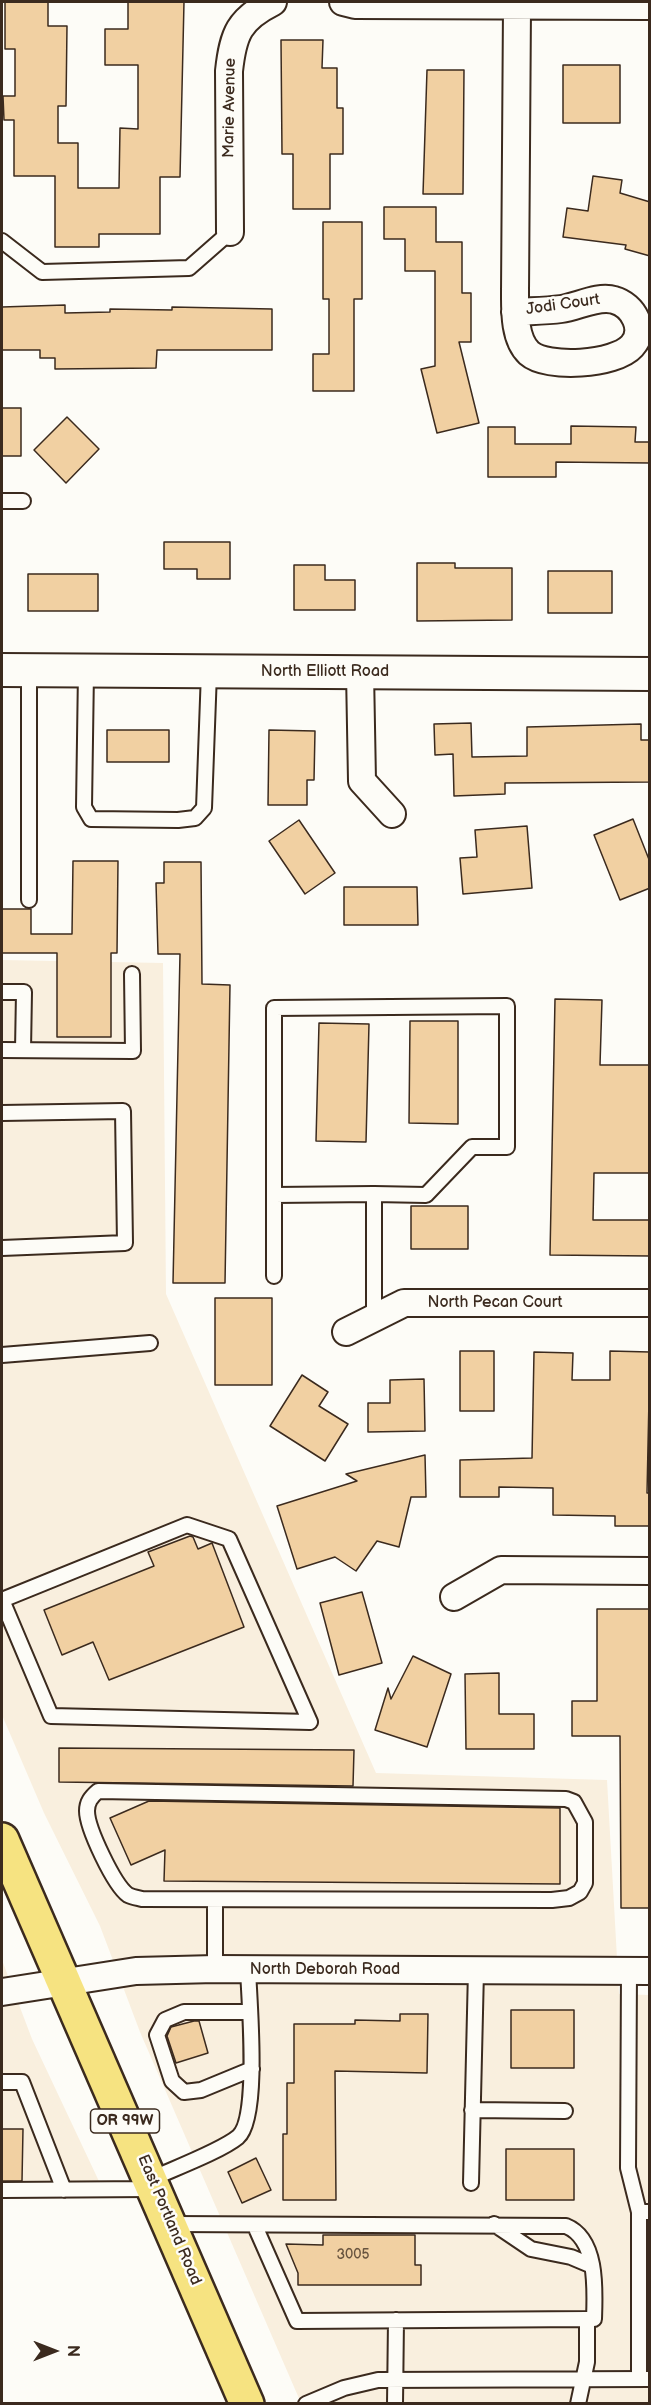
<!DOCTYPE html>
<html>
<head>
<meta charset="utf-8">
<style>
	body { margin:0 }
	#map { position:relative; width:651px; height:2405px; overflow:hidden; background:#fdfcf7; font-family:"Balsamiq Sans",sans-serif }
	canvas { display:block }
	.frame { position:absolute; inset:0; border:3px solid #3b2a1e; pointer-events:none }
	.north { position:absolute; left:24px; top:2321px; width:60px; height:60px; -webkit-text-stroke:4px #fdfcf7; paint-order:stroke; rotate:90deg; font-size:16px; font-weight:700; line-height:24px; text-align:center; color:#3b2a1e }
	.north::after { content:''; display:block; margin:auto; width:21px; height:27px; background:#3b2a1e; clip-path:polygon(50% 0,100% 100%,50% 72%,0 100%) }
</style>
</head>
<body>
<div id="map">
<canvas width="651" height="2405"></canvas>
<div class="frame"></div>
<div class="north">N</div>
</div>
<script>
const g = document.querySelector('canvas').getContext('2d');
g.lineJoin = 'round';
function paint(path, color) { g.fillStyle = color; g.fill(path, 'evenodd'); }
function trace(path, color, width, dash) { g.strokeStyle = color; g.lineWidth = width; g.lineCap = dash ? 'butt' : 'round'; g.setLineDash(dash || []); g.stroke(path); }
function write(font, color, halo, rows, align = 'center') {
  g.font = font + ' "Balsamiq Sans",sans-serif'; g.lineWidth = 5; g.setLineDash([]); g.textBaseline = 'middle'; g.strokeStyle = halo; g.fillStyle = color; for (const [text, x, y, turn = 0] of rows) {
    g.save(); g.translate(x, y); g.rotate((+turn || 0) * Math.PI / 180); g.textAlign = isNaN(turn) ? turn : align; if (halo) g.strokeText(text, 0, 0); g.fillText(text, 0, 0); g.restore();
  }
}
paint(new Path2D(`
	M 2,960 L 163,963 L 166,1294 L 376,1773 L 607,1780 L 619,1994 L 649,1995 L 649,2403 L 301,2403 L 140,2032 L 100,1926 L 44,1813 L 2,1715 Z
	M 2,1960 L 32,2039 L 105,2194 L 2,2196 Z`), '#f9efde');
const building = new Path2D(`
	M 5,2 L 48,2 L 48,26 L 67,26 L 66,106 L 58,106 L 58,143 L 78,143 L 78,188 L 119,188 L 120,128 L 138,129 L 138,65 L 105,65 L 105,29 L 128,29 L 128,2 L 184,2 L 180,177 L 160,177 L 160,234 L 99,234 L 99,247 L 55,247 L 55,176 L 14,176 L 14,120 L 4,120 L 3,96 L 15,96 L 15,49 L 5,49 Z
	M 281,40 L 323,40 L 322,68 L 337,68 L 337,108 L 343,108 L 343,154 L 330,154 L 330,209 L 293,209 L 293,154 L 282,154 Z
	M 563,65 L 620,65 L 620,123 L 563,123 Z
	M 427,70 L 464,70 L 463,194 L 423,194 Z
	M 593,176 L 622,180 L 620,193 L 650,202 L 650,256 L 625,249 L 626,245 L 563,237 L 567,208 L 588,211 Z
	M 384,207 L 436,207 L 436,242 L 462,242 L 462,293 L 471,293 L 471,342 L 459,342 L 479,423 L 437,433 L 421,369 L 435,366 L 435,271 L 405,271 L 405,239 L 384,239 Z
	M 323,222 L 362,222 L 362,299 L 354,299 L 354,391 L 313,391 L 313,354 L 329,354 L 329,299 L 323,299 Z
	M 65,305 L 65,313 L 110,312 L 110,309 L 172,310 L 172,307 L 272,309 L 272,350 L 157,350 L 156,368 L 55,369 L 55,358 L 40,358 L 40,350 L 2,350 L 2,307 Z
	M 2,408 L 21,408 L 21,456 L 2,456 Z
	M 67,417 L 99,449 L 66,483 L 34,450 Z
	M 571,426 L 636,427 L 635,442 L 650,442 L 650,463 L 556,462 L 556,477 L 488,477 L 488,427 L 515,427 L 515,444 L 571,444 Z
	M 164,542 L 230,542 L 230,579 L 197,579 L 197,569 L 164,569 Z
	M 417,563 L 455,563 L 455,568 L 512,568 L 512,620 L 417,621 Z
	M 294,565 L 325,565 L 325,580 L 355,580 L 355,610 L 294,610 Z
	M 548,571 L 612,571 L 612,613 L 548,613 Z
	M 28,574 L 98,574 L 98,611 L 28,611 Z
	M 471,723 L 472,757 L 527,756 L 527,727 L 641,724 L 641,740 L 650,740 L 650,782 L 505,783 L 505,794 L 454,796 L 453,754 L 435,755 L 434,724 Z
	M 107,730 L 169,730 L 169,762 L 107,762 Z
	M 269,730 L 315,731 L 314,780 L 307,780 L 307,805 L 268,805 Z
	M 633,819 L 650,862 L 650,888 L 620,900 L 594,835 Z
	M 299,820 L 335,873 L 305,894 L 269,841 Z
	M 527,826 L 532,888 L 463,894 L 460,858 L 477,857 L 475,830 Z
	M 73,861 L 118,861 L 117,953 L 111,953 L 111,1037 L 57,1037 L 57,953 L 2,953 L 2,909 L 31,909 L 31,934 L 72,934 Z
	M 164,862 L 201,862 L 202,984 L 230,985 L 225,1283 L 173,1283 L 180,954 L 158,954 L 156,883 L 164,883 Z
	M 344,887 L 417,887 L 418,925 L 344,925 Z
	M 555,999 L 602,1000 L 600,1065 L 650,1065 L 650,1173 L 594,1173 L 593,1220 L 650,1220 L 650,1256 L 550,1255 Z
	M 410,1021 L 458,1021 L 458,1124 L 409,1123 Z
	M 319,1023 L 369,1024 L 366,1142 L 316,1141 Z
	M 411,1206 L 468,1206 L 468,1249 L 411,1249 Z
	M 215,1298 L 272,1298 L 272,1385 L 215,1385 Z
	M 460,1351 L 494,1351 L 494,1411 L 460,1411 Z
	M 610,1351 L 650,1352 L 647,1493 L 650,1493 L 650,1526 L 615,1526 L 615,1516 L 553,1515 L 553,1488 L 499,1487 L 499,1497 L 460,1497 L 460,1460 L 532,1458 L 534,1352 L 573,1353 L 572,1380 L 610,1380 Z
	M 302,1375 L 328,1392 L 319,1406 L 348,1424 L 325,1461 L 270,1426 Z
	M 424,1379 L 425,1431 L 368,1432 L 368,1403 L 390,1403 L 390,1380 Z
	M 425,1455 L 426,1497 L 411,1497 L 399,1547 L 377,1541 L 356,1571 L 335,1557 L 297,1569 L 277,1506 L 357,1481 L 346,1474 Z
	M 190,1536 L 193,1537 L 198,1549 L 212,1543 L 244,1627 L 109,1680 L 93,1642 L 62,1655 L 44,1610 L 154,1566 L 148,1552 Z
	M 362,1592 L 382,1663 L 339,1675 L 320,1603 Z
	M 597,1609 L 650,1609 L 650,1908 L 621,1908 L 620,1736 L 572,1736 L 572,1701 L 597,1701 Z
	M 413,1656 L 451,1674 L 427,1747 L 375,1730 L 388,1688 L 391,1699 Z
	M 499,1673 L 499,1714 L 534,1714 L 534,1749 L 466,1749 L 465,1674 Z
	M 59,1748 L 354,1750 L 353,1786 L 59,1782 Z
	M 149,1801 L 560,1808 L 560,1884 L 164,1881 L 165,1850 L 131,1865 L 110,1818 Z
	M 511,2010 L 574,2010 L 574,2068 L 511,2068 Z
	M 400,2014 L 428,2014 L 427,2073 L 335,2071 L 336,2200 L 283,2200 L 283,2134 L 287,2134 L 287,2083 L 294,2083 L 294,2024 L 355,2024 L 355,2020 L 400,2021 Z
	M 194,2021 L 199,2021 L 208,2053 L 176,2063 L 167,2036 L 171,2027 Z
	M 2,2129 L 23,2129 L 22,2181 L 2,2181 Z
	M 506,2149 L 574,2149 L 574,2200 L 506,2200 Z
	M 256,2158 L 271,2190 L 242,2203 L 228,2172 Z
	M 323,2235 L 415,2235 L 415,2265 L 421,2265 L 421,2285 L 298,2285 L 298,2273 L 286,2244 L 323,2245 Z`);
paint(building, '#f1d0a2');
trace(building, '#3b2a1e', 1.5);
const service = new Path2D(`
	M 2,241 L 42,272 L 189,268 L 230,232
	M 2,501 L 23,501
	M 29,671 L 29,900
	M 86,671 L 84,807 L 91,819 L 178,820 L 195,818 L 204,808 L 209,672
	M 2,992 L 24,992 L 23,1050
	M 2,1050 L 133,1051 L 132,974
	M 2,1113 L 123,1111 L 125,1243 L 2,1248
	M 274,1195 L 374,1194
	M 274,1276 L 274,1008 L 507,1006 L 507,1147 L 472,1147 L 426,1195 L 374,1194 L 374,1318
	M 2,1355 L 150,1343
	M 2,1600 L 187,1525 L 229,1539 L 310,1722 L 51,1716 L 2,1600
	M 98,1791 L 566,1799 L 574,1802 L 585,1822 L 585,1883 L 580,1892 L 569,1898 L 552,1900 L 142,1899 C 138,1898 132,1897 128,1895 C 114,1885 87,1828 87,1811 C 87,1802 91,1797 98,1791 Z
	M 215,1901 L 215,1969
	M 629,1971 L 628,2168 L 639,2212
	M 249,2012 L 184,2012 L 165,2020 L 157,2035 L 172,2081 L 184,2092 L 201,2090 L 252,2069
	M 2,2082 L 22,2082 L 64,2190
	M 472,2110 L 565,2111
	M 151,2179 C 173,2169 221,2151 238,2137 C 260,2118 249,2000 248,1969
	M 471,2183 L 476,1970
	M 2,2190 L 152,2189
	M 171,2224 L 566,2226 C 598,2239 595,2290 594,2319 L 587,2319
	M 494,2224 L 531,2249 L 571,2257 L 590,2265
	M 255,2226 L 297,2321 L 587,2319 L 587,2362 L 578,2404
	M 639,2379 L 639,2212 L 650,2212
	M 306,2404 L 344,2388 L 378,2380 L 650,2379
	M 395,2404 L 396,2320`);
const minor = new Path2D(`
	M 343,2 L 355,5 L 650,6
	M 230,232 L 229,71 C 233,34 239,19 273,2
	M 515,312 C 530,311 546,311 561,309 C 577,307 598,295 614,300 C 633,305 647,330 632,346 C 615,365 547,369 529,353 C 514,339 515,310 515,292 L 517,7
	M 360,672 L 362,781 L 392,814
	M 346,1332 L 404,1303 L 650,1303
	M 454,1597 L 501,1570 L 650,1571
	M 2,1992 L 136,1971 L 215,1969 L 650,1971`);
const tertiary = new Path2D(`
	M 2,670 L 650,674`);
const primary = new Path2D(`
	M 2,1840 L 247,2404`);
trace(service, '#3b2a1e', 18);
trace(minor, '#3b2a1e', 30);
trace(tertiary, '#3b2a1e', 36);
trace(primary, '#3b2a1e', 38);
trace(service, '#fdfcf7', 14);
trace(minor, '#fdfcf7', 26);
trace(tertiary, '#fdfcf7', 32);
trace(primary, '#f6e381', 33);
write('14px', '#68543f', null, [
	["3005",353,2255]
]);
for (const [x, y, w] of [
	[125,2121,69]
]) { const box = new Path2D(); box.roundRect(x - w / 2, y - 12, w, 24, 4.5); g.fillStyle = '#fdfcf7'; g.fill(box); trace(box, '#3b2a1e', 1.5); }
write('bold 15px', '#3b2a1e', null, [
	["OR 99W",125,2121]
]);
write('16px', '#3b2a1e', '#fdfcf7', [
	["Marie Avenue",230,108,-89],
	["Jodi Court",563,305,-8],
	["North Elliott Road",325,672],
	["North Pecan Court",495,1303],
	["North Deborah Road",325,1970],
	["East Portland Road",169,2220,67]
]);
</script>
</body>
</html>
